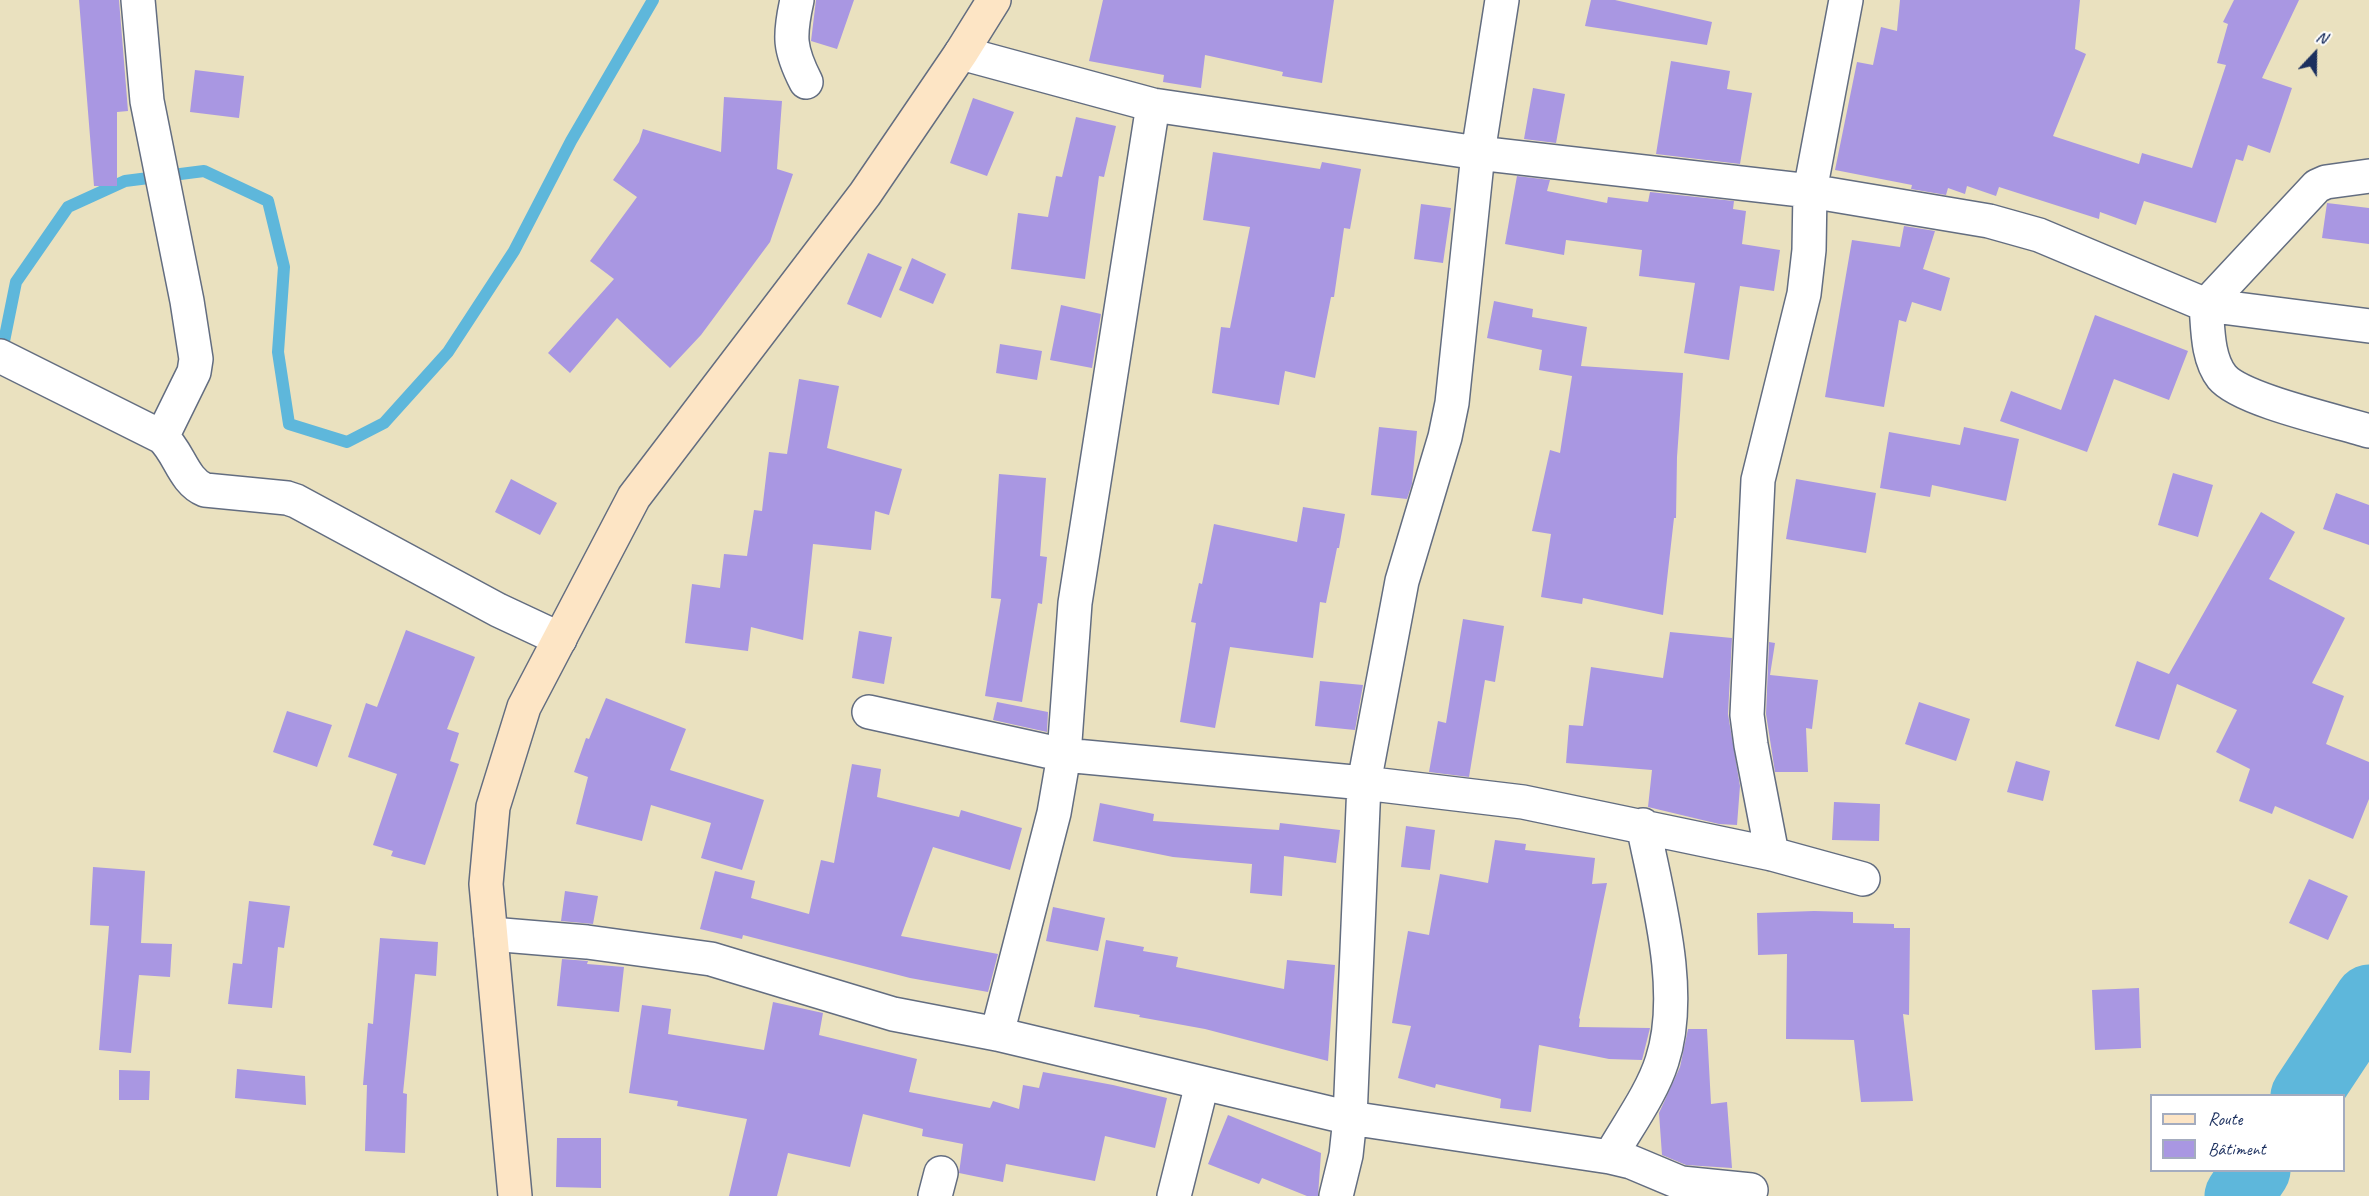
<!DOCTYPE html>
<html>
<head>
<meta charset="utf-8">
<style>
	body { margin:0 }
	#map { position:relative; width:2369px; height:1196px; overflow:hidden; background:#eae1bf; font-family:Caveat,sans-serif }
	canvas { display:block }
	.legend { position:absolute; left:2150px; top:1094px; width:195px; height:78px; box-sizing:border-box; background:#fff; border:2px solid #a4acbf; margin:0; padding:8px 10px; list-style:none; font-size:18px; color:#1b2f5e }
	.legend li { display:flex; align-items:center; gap:12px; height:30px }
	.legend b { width:30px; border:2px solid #a4acbf }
	.north { position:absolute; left:2285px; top:24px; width:60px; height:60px; -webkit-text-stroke:4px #fff; paint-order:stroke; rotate:22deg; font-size:16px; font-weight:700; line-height:24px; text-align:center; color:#1b2f5e }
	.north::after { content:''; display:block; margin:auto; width:21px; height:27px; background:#1b2f5e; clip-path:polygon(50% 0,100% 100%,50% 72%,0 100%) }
</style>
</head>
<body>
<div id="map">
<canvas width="2369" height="1196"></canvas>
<ul class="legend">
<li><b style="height:8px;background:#fde5c5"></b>Route</li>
<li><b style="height:16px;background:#a997e2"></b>Bâtiment</li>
</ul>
<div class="north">N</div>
</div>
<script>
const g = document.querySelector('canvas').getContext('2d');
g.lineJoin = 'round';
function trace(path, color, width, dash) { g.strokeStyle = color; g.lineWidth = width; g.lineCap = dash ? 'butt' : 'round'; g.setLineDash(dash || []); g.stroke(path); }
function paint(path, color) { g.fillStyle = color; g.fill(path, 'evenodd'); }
trace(new Path2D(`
	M 1,356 L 16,282 L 68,207 L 125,181 L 204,171 L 268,201 L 284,267 L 278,352 L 289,424 L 347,442 L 384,423 L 448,352 L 514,251 L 571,141 L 653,0`), '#5eb7db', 12);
trace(new Path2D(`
	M 2305,1096 L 2369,999
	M 2239,1196 L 2256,1170`), '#5eb7db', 69);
paint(new Path2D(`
	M 79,0 L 119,0 L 128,111 L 117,112 L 117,186 L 94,186 Z
	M 816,0 L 854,0 L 837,49 L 811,41 Z
	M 1103,0 L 1334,0 L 1322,83 L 1282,76 L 1283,72 L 1205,55 L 1201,88 L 1163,82 L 1164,75 L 1089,61 Z
	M 1591,0 L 1615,0 L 1712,22 L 1707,45 L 1585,26 Z
	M 1900,0 L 2080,0 L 2075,49 L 2086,54 L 2053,136 L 2139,164 L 2142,153 L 2192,168 L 2226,65 L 2217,63 L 2228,24 L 2223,22 L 2234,0 L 2299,0 L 2262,78 L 2292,88 L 2270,153 L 2248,145 L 2243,161 L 2236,159 L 2216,223 L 2144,201 L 2136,225 L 2100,212 L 2099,219 L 1999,187 L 1996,196 L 1967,186 L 1965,194 L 1948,188 L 1946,195 L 1911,189 L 1912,185 L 1835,170 L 1857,62 L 1873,65 L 1881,27 L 1897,31 Z
	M 1671,61 L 1730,71 L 1727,89 L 1752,93 L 1740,164 L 1656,154 Z
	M 195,70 L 244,76 L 239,118 L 190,112 Z
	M 1533,88 L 1565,94 L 1556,143 L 1524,139 Z
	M 724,97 L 782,101 L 777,169 L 793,174 L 770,242 L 701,335 L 670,368 L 617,318 L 570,373 L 548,353 L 614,279 L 590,261 L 637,197 L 613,180 L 639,142 L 643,129 L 721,152 Z
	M 973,98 L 1014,112 L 987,176 L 950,163 Z
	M 1076,117 L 1116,126 L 1104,177 L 1099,176 L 1085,279 L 1011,269 L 1018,213 L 1048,217 L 1056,176 L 1062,177 Z
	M 1213,152 L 1320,169 L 1322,162 L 1361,169 L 1350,229 L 1344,228 L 1334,297 L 1331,297 L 1315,378 L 1285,371 L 1279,405 L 1212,393 L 1221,327 L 1230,328 L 1250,227 L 1203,220 Z
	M 1517,176 L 1550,180 L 1547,191 L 1607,203 L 1608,197 L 1648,202 L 1650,192 L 1734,201 L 1733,209 L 1746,211 L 1742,244 L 1780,250 L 1774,291 L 1740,286 L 1729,360 L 1684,353 L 1695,283 L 1639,276 L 1642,250 L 1566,240 L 1564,255 L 1505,244 Z
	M 2327,203 L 2369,208 L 2369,244 L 2322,238 Z
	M 1421,204 L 1451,208 L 1443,263 L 1414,259 Z
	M 1904,226 L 1935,231 L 1923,269 L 1950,278 L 1941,311 L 1912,302 L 1906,322 L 1899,320 L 1884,407 L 1825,397 L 1852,240 L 1900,247 Z
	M 868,253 L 902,267 L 881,318 L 847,304 Z
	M 912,258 L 946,274 L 933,304 L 899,290 Z
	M 1494,301 L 1533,309 L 1532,317 L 1587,327 L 1581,366 L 1683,373 L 1677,457 L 1676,518 L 1674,518 L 1663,615 L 1583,598 L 1582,604 L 1541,597 L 1551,534 L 1532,531 L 1550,450 L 1560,453 L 1572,376 L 1539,370 L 1542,350 L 1487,338 Z
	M 1061,305 L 1101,314 L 1092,368 L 1050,360 Z
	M 2095,315 L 2188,351 L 2169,400 L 2114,379 L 2087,452 L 2000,421 L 2011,391 L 2061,410 Z
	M 1000,344 L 1042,351 L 1037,380 L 996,373 Z
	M 799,379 L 839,386 L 827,448 L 902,469 L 889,515 L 875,511 L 871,550 L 813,544 L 803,640 L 751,627 L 748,651 L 685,643 L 692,584 L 720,588 L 724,554 L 747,556 L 754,510 L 762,511 L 769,452 L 787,454 Z
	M 1379,427 L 1417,431 L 1412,484 L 1407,499 L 1371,495 Z
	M 1964,427 L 2019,439 L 2006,501 L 1932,485 L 1930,497 L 1880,488 L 1889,432 L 1960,445 Z
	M 2173,473 L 2213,485 L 2198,537 L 2158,525 Z
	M 999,474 L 1046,478 L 1040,556 L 1047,557 L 1042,604 L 1038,603 L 1022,702 L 985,696 L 1001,599 L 991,598 Z
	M 511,479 L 557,503 L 540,535 L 495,512 Z
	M 1796,479 L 1876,493 L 1866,553 L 1786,539 Z
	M 2336,493 L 2369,505 L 2369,545 L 2323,529 Z
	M 1303,507 L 1345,514 L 1339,548 L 1337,548 L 1326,603 L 1320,602 L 1313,658 L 1230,647 L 1215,728 L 1180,722 L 1196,623 L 1191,622 L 1199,583 L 1202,584 L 1214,524 L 1297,542 Z
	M 2261,512 L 2295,532 L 2269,579 L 2345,618 L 2312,683 L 2344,696 L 2326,744 L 2369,762 L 2369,799 L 2353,839 L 2275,806 L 2272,814 L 2239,801 L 2250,769 L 2216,752 L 2237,710 L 2177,684 L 2159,740 L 2115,726 L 2137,661 L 2169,674 Z
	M 1463,619 L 1504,626 L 1495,682 L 1485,680 L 1469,777 L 1429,772 L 1438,721 L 1446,723 Z
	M 406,630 L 475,657 L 447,729 L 459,733 L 450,761 L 459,764 L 425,865 L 391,856 L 393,851 L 373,845 L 397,774 L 348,757 L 366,703 L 377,707 Z
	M 859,631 L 892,637 L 884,684 L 852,678 Z
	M 1670,632 L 1732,638 L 1728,714 L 1740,786 L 1737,825 L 1719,824 L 1648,807 L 1652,770 L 1566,763 L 1569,725 L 1583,726 L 1591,667 L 1663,678 Z
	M 1769,642 L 1775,643 L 1770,675 L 1818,680 L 1812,729 L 1806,728 L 1808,772 L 1775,772 L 1766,714 Z
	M 1320,681 L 1363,685 L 1355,730 L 1315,726 Z
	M 606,698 L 686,729 L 670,770 L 764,800 L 742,870 L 701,858 L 711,823 L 651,805 L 642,841 L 576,824 L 588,777 L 574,772 L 586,738 L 589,739 Z
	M 997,702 L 1048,712 L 1047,732 L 993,720 Z
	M 1919,702 L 1970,719 L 1956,761 L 1905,744 Z
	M 287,711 L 332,725 L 317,767 L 273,752 Z
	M 2016,761 L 2050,771 L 2043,801 L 2007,792 Z
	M 852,764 L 881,769 L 877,797 L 959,817 L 961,810 L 1022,828 L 1010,870 L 933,847 L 901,936 L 998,954 L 988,992 L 910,978 L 743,935 L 742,939 L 700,929 L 715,871 L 755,881 L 751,898 L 809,914 L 821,860 L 834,863 Z
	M 1834,802 L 1880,804 L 1879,841 L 1832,840 Z
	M 1100,803 L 1154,814 L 1153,821 L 1279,830 L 1280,823 L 1340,830 L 1336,863 L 1284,856 L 1282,896 L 1250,893 L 1252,864 L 1173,857 L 1093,841 Z
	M 1406,826 L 1435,830 L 1430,870 L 1401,867 Z
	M 1495,840 L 1526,844 L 1525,850 L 1595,858 L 1592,884 L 1607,883 L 1579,1018 L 1580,1019 L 1579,1027 L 1650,1028 L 1642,1060 L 1609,1059 L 1539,1045 L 1531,1112 L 1500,1108 L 1501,1099 L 1436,1084 L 1435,1088 L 1398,1078 L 1411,1026 L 1392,1023 L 1408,931 L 1429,935 L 1440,874 L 1488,883 Z
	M 93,867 L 145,871 L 141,943 L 172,944 L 170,977 L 139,975 L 131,1053 L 99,1050 L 109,926 L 90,925 Z
	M 2309,879 L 2348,896 L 2328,940 L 2289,923 Z
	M 565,891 L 598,896 L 593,924 L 561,921 Z
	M 249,901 L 290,906 L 284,948 L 278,947 L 272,1008 L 228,1004 L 233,963 L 242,964 Z
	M 1053,907 L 1105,918 L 1098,951 L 1046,941 Z
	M 1814,911 L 1853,912 L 1853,923 L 1894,924 L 1894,928 L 1910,928 L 1909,1015 L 1903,1014 L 1913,1101 L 1861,1102 L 1854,1040 L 1786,1039 L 1787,954 L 1758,955 L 1757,913 Z
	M 380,938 L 438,942 L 436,976 L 415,974 L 403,1093 L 407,1094 L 405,1153 L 365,1151 L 367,1085 L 363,1085 L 368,1023 L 373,1024 Z
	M 1106,940 L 1144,947 L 1143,951 L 1178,957 L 1176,967 L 1284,989 L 1287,960 L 1335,965 L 1328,1061 L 1205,1029 L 1139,1017 L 1140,1015 L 1094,1007 Z
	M 562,959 L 588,961 L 587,964 L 624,967 L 619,1012 L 557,1006 Z
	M 2139,988 L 2141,1048 L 2095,1050 L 2092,990 Z
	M 773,1002 L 823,1013 L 819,1035 L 917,1059 L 909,1092 L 990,1108 L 993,1101 L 1019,1109 L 1023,1085 L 1039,1088 L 1043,1072 L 1113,1085 L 1167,1098 L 1155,1148 L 1105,1136 L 1095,1181 L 1006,1164 L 1003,1182 L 959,1173 L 963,1144 L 922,1136 L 923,1129 L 863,1114 L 850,1167 L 788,1153 L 777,1196 L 729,1196 L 747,1119 L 677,1106 L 678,1101 L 629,1093 L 642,1005 L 671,1009 L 668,1034 L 764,1050 Z
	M 1688,1029 L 1707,1029 L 1711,1104 L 1727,1102 L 1732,1168 L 1686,1165 L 1662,1155 L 1659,1113 L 1680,1067 Z
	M 237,1069 L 305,1076 L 306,1105 L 235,1098 Z
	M 119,1070 L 150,1071 L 149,1100 L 119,1100 Z
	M 1228,1115 L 1321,1153 L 1318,1196 L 1307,1196 L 1262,1178 L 1259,1184 L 1208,1164 Z
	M 557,1138 L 601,1138 L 601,1188 L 556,1187 Z`), '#a997e2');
const minor = new Path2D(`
	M 138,0 L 147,101 L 187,301 L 196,359 L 194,372 L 162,437
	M 797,0 C 789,36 789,49 806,82
	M 961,53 L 1153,105 L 1478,153 L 1810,191 L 1989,221 L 2039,235 L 2206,305 L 2369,326
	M 2369,176 L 2326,182 L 2317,186 L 2206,305 C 2208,328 2207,358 2222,377 C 2241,400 2337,421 2369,431
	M 0,356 L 162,437 C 179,452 183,481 205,490 L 287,498 L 296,501 L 498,610 L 560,639
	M 869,712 L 1064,755 L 1364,783 L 1523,802 L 1772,854 L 1863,879
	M 1772,854 L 1751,745 L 1747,715 L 1758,480 L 1804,294 L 1809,250 L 1810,191 L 1846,0
	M 491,934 L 587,942 L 711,959 L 893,1014 L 997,1034 L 1350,1118 L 1610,1157 L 1631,1162 L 1681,1183 L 1751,1190
	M 997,1034 L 1054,813 L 1064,755 L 1075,603 L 1153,105
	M 1610,1157 C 1627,1127 1652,1093 1662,1061 C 1685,991 1657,896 1643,825
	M 935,1196 L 941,1173
	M 1174,1196 L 1202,1084
	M 1336,1196 L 1346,1155 L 1350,1118 L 1364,783 L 1402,581 L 1445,437 L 1452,403 L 1478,153 L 1502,0`);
const secondary = new Path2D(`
	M 515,1196 L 486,884 L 493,807 L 524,707 L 634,497 L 865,194 L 961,53 L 994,0`);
trace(minor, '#636d80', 36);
trace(secondary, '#636d80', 36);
trace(minor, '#fff', 33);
trace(secondary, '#fde5c5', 33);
</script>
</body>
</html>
